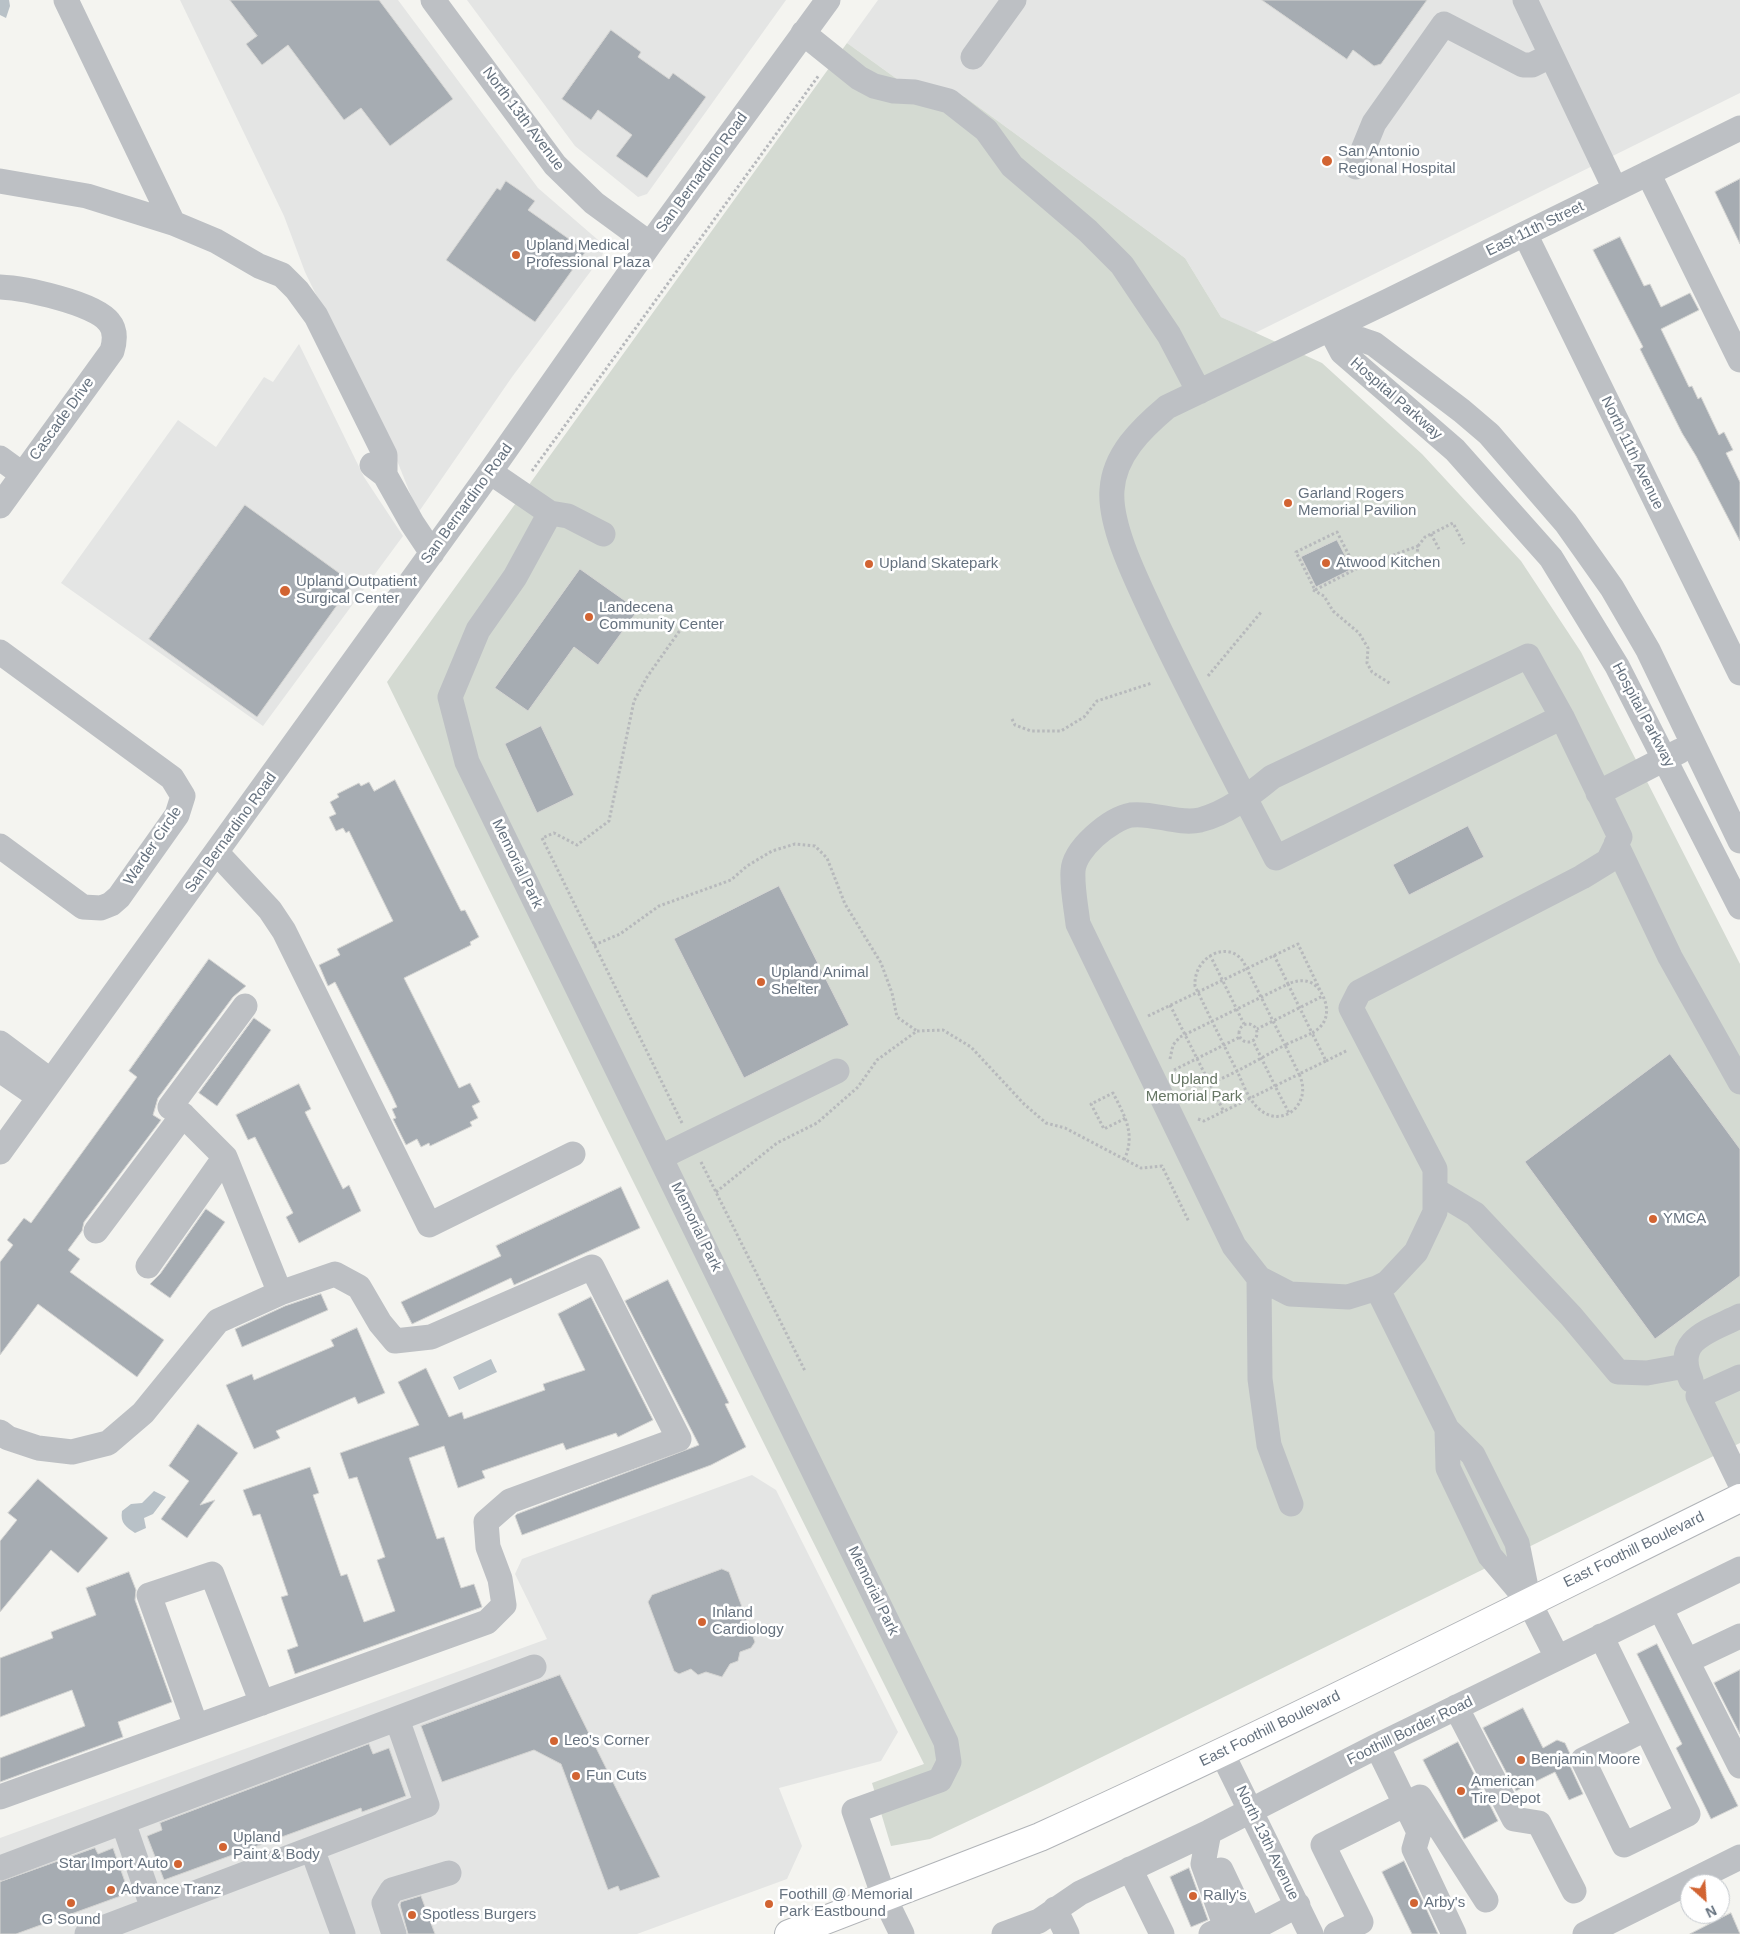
<!DOCTYPE html>
<html>
<head>
<meta charset="utf-8">
<style>
	body { margin:0 }
	#map { position:relative; width:1740px; height:1934px; overflow:hidden; background:#f4f4f0; font-family:Arial,sans-serif }
	canvas { display:block }
	.north { position:absolute; left:1680px; top:1874px; width:50px; height:50px; box-sizing:border-box; background:#fff; border:1px solid #c2c7cc; border-radius:50%; rotate:154deg; font-size:14px; font-weight:700; line-height:20px; text-align:center; color:#66727f }
	.north::after { content:''; display:block; margin:auto; width:18px; height:22px; background:#d26432; clip-path:polygon(50% 0,100% 100%,50% 72%,0 100%) }
</style>
</head>
<body>
<div id="map">
<canvas width="1740" height="1934"></canvas>
<div class="north">N</div>
</div>
<script>
const g = document.querySelector('canvas').getContext('2d');
g.lineJoin = 'round';
function paint(path, color) { g.fillStyle = color; g.fill(path, 'evenodd'); }
function trace(path, color, width, dash) { g.strokeStyle = color; g.lineWidth = width; g.lineCap = dash ? 'butt' : 'round'; g.setLineDash(dash || []); g.stroke(path); }
function write(font, color, halo, rows, align = 'center') {
  g.font = font + ' Arial,sans-serif'; g.lineWidth = 5; g.setLineDash([]); g.textBaseline = 'middle'; g.strokeStyle = halo; g.fillStyle = color; for (const [text, x, y, turn = 0] of rows) {
    g.save(); g.translate(x, y); g.rotate((+turn || 0) * Math.PI / 180); g.textAlign = isNaN(turn) ? turn : align; if (halo) g.strokeText(text, 0, 0); g.fillText(text, 0, 0); g.restore();
  }
}
paint(new Path2D(`
	M 180,0 L 398,0 L 538,188 L 605,246 L 602,256 L 512,377 L 418,513 L 398,463 L 305,272 L 284,216 Z
	M 467,0 L 786,0 L 647,194 L 638,197 L 575,146 Z
	M 878,0 L 1740,0 L 1740,93 L 1255,333 L 1221,317 L 1185,258 L 965,97 L 897,79 L 847,43 Z
	M 299,344 L 364,477 L 403,536 L 263,726 L 61,583 L 178,420 L 216,447 L 264,377 L 273,382 Z
	M 752,1475 L 776,1490 L 898,1732 L 881,1761 L 779,1788 L 802,1846 L 787,1879 L 637,1934 L 0,1934 L 0,1838 L 547,1639 L 515,1574 L 522,1559 Z`), '#e4e5e4');
paint(new Path2D(`
	M 847,43 L 897,79 L 965,97 L 1185,258 L 1221,317 L 1322,363 L 1422,454 L 1521,561 L 1581,652 L 1740,964 L 1740,1443 L 1041,1787 L 930,1839 L 891,1846 L 872,1783 L 924,1764 L 601,1117 L 387,682 Z`), '#d4dad2');
paint(new Path2D(`
	M 0,0 L 9,0 L 10,6 L 6,18 L 0,15 Z
	M 491,1359 L 497,1372 L 459,1390 L 453,1377 Z
	M 154,1491 L 166,1497 L 153,1514 L 144,1518 L 146,1528 L 135,1533 C 126,1527 120,1523 122,1511 L 131,1504 L 142,1503 Z`), '#b8c1c7');
const building = new Path2D(`
	M 230,0 L 379,0 L 453,99 L 390,146 L 361,108 L 344,120 L 288,45 L 262,65 L 246,44 L 257,36 Z
	M 1262,0 L 1427,0 L 1381,64 L 1374,66 L 1353,50 L 1347,59 Z
	M 611,30 L 641,52 L 638,57 L 669,79 L 673,73 L 706,97 L 647,178 L 616,156 L 632,135 L 598,110 L 591,120 L 562,99 Z
	M 1740,179 L 1740,244 L 1715,192 Z
	M 506,181 L 535,201 L 528,210 L 586,251 L 535,322 L 446,260 L 497,188 L 500,190 Z
	M 1620,237 L 1644,286 L 1650,284 L 1661,307 L 1690,293 L 1699,310 L 1661,329 L 1689,387 L 1692,386 L 1698,399 L 1701,397 L 1719,435 L 1724,432 L 1733,450 L 1726,453 L 1740,482 L 1740,541 L 1696,456 L 1682,433 L 1640,349 L 1643,347 L 1593,250 Z
	M 245,505 L 353,583 L 257,717 L 149,639 Z
	M 1337,540 L 1352,569 L 1316,587 L 1301,557 Z
	M 580,569 L 638,610 L 598,665 L 574,647 L 528,711 L 495,688 Z
	M 541,726 L 574,795 L 537,813 L 505,744 Z
	M 395,780 L 461,911 L 465,910 L 479,937 L 470,942 L 471,945 L 404,978 L 459,1088 L 470,1083 L 480,1102 L 472,1106 L 478,1118 L 470,1122 L 472,1126 L 430,1146 L 429,1143 L 421,1147 L 417,1139 L 406,1145 L 393,1119 L 396,1118 L 392,1109 L 397,1107 L 392,1096 L 335,982 L 328,986 L 319,965 L 340,955 L 337,949 L 393,921 L 349,831 L 346,833 L 343,828 L 336,831 L 329,817 L 336,814 L 330,802 L 339,797 L 337,794 L 359,783 L 361,786 L 369,782 L 374,791 Z
	M 1468,826 L 1484,857 L 1409,895 L 1393,865 Z
	M 779,886 L 849,1025 L 744,1078 L 674,939 Z
	M 209,959 L 246,986 L 233,997 L 158,1098 L 153,1115 L 161,1120 L 84,1222 L 82,1231 L 68,1250 L 80,1259 L 70,1272 L 164,1340 L 137,1377 L 38,1304 L 0,1355 L 0,1262 L 13,1245 L 7,1240 L 24,1218 L 31,1223 L 137,1077 L 129,1071 Z
	M 254,1018 L 271,1030 L 217,1106 L 199,1093 Z
	M 1670,1054 L 1740,1149 L 1740,1276 L 1655,1339 L 1525,1162 Z
	M 299,1084 L 311,1109 L 305,1112 L 343,1189 L 349,1185 L 361,1211 L 299,1243 L 286,1217 L 293,1213 L 255,1137 L 248,1140 L 236,1115 Z
	M 621,1187 L 640,1228 L 514,1285 L 511,1278 L 412,1324 L 401,1302 L 501,1256 L 496,1246 Z
	M 206,1209 L 225,1222 L 170,1298 L 150,1284 L 160,1274 Z
	M 668,1280 L 729,1403 L 725,1404 L 746,1447 L 711,1465 L 522,1535 L 515,1516 L 517,1514 L 699,1445 L 625,1301 Z
	M 321,1294 L 328,1310 L 242,1347 L 235,1329 L 285,1306 Z
	M 591,1297 L 653,1420 L 618,1437 L 616,1433 L 566,1450 L 563,1443 L 482,1471 L 485,1478 L 458,1488 L 444,1446 L 409,1458 L 437,1539 L 444,1537 L 461,1588 L 474,1584 L 482,1607 L 295,1674 L 287,1650 L 298,1646 L 281,1597 L 288,1595 L 260,1514 L 253,1516 L 243,1490 L 310,1467 L 319,1493 L 313,1495 L 341,1576 L 347,1574 L 364,1622 L 395,1611 L 377,1560 L 385,1557 L 357,1477 L 349,1479 L 340,1453 L 419,1425 L 398,1382 L 426,1368 L 449,1417 L 462,1412 L 464,1419 L 545,1390 L 543,1384 L 585,1370 L 558,1314 Z
	M 357,1328 L 385,1393 L 358,1404 L 355,1397 L 276,1431 L 280,1438 L 254,1449 L 226,1385 L 252,1374 L 254,1380 L 334,1346 L 331,1340 Z
	M 198,1424 L 238,1453 L 200,1505 L 215,1500 L 187,1538 L 161,1519 L 189,1481 L 169,1466 Z
	M 38,1479 L 108,1538 L 78,1573 L 51,1550 L 0,1612 L 0,1541 L 17,1520 L 8,1513 Z
	M 722,1569 L 729,1572 L 755,1642 L 751,1648 L 740,1652 L 738,1661 L 730,1664 L 722,1677 L 706,1672 L 698,1675 L 691,1669 L 679,1674 L 674,1671 L 648,1602 L 652,1595 Z
	M 129,1572 L 136,1590 L 135,1600 L 172,1702 L 118,1722 L 123,1737 L 0,1782 L 0,1758 L 85,1726 L 72,1690 L 0,1717 L 0,1658 L 53,1638 L 51,1632 L 96,1615 L 86,1588 Z
	M 1657,1644 L 1738,1806 L 1711,1819 L 1676,1748 L 1682,1744 L 1637,1654 Z
	M 1740,1670 L 1740,1734 L 1714,1683 Z
	M 560,1675 L 660,1877 L 620,1891 L 618,1886 L 608,1890 L 561,1764 L 534,1750 L 442,1782 L 421,1726 Z
	M 1523,1708 L 1543,1748 L 1557,1740 L 1565,1743 L 1570,1754 L 1570,1766 L 1583,1794 L 1569,1800 L 1555,1772 L 1516,1791 L 1483,1728 Z
	M 1458,1742 L 1498,1821 L 1464,1839 L 1423,1760 Z
	M 369,1744 L 373,1754 L 389,1748 L 406,1796 L 362,1812 L 361,1808 L 164,1880 L 147,1836 L 162,1830 L 160,1823 Z
	M 95,1848 L 98,1854 L 113,1848 L 129,1893 L 16,1934 L 0,1934 L 0,1882 Z
	M 1404,1861 L 1438,1934 L 1412,1934 L 1382,1872 Z
	M 1189,1868 L 1208,1920 L 1191,1927 L 1170,1877 Z
	M 421,1896 L 435,1934 L 408,1934 L 400,1905 L 401,1902 Z
	M 1731,1913 L 1740,1934 L 1690,1934 Z`);
paint(building, '#a6acb2');
trace(building, '#d5d5d3', 1);
const major = new Path2D(`
	M 789,1934 L 1040,1837 C 1276,1730 1507,1613 1740,1498`);
trace(major, '#b1b4b8', 30);
trace(new Path2D(`
	M 532,471 L 819,75
	M 1431,534 L 1439,549
	M 1418,546 L 1425,537 L 1453,523 L 1464,544
	M 1356,569 L 1337,532 L 1296,552 L 1315,590 L 1356,569 L 1418,546 L 1415,570
	M 1313,590 L 1324,596 L 1333,611 L 1359,633 L 1368,648 L 1367,663 L 1372,672 L 1391,684
	M 1208,676 L 1262,611
	M 1012,719 L 1015,725 L 1031,731 L 1061,731 L 1084,717 L 1097,701 L 1152,683
	M 594,945 L 620,934 L 659,906 L 731,880 L 747,866 L 772,851 L 795,844 L 815,846 L 827,858 L 845,904 L 881,963 L 892,993 L 897,1017 L 917,1031
	M 1210,955 L 1244,1024
	M 1274,955 L 1288,984 C 1304,977 1316,981 1323,996
	M 1170,1005 L 1224,1112
	M 1148,1016 L 1298,944 L 1320,990
	M1239 1033a9 9 0 1 1 18 0a9 9 0 1 1-18 0Z
	M 1170,1059 L 1173,1045 L 1180,1037 L 1288,984 L 1312,1033 C 1327,1025 1330,1011 1323,996 C 1301,1007 1279,1018 1257,1029
	M 1326,1061 L 1348,1050
	M 1174,1070 L 1240,1037
	M 1180,1080 C 1185,1084 1192,1087 1199,1086 C 1218,1084 1266,1055 1285,1045 L 1244,963 C 1229,938 1193,957 1195,986 C 1209,1015 1223,1044 1238,1073 C 1243,1084 1248,1098 1257,1107 C 1280,1131 1314,1105 1299,1074 L 1326,1061 L 1312,1033 L 1285,1045 L 1299,1074 L 1275,1086 L 1289,1113
	M 1198,1119 L 1204,1121 L 1275,1086 L 1253,1041
	M 682,1123 L 542,838 L 554,833 L 577,845 L 609,821 L 634,701 L 647,677 L 683,626
	M 1124,1160 C 1136,1135 1125,1116 1113,1093 L 1091,1104 L 1104,1129 L 1126,1118
	M 701,1162 L 805,1371
	M 716,1192 L 777,1143 L 817,1123 L 858,1087 L 877,1060 L 917,1031 L 943,1030 L 971,1047 L 1024,1104 L 1046,1123 L 1065,1128 L 1141,1168 L 1162,1166 L 1189,1222`), '#b7b9bc', 3, [2.5, 2.5]);
trace(new Path2D(`
	M 66,0 L 173,223 L 216,241 L 259,266 L 282,275 L 297,290 L 316,316 L 385,455 L 385,475
	M 433,0 L 555,165 L 594,203 L 650,244
	M 1525,0 L 1615,189
	M 803,33 L 859,78 L 874,86 L 894,91 L 915,92 L 949,101 L 986,130 L 1012,166 L 1088,231 L 1122,265 L 1169,335 L 1199,392
	M 973,57 L 1014,0
	M 1356,167 L 1374,123 L 1444,24 L 1523,65 L 1532,65 L 1550,56
	M 1648,173 L 1740,360
	M 0,181 L 87,196 L 173,223
	M 1525,234 L 1740,673
	M 0,287 C 24,288 95,303 109,322 C 116,330 115,341 112,351 L 0,506
	M 1330,329 L 1342,352 L 1455,450 L 1551,558 L 1617,666 L 1740,907
	M 1330,329 L 1374,344 L 1462,411 L 1489,434 L 1566,523 L 1612,588 L 1648,650 L 1740,841
	M 0,458 L 22,474
	M 372,465 L 385,475 L 412,523 L 432,553
	M 490,472 L 550,513 L 568,516 L 603,534
	M 550,513 L 515,577 L 478,630 L 450,697 L 467,762 L 946,1742 L 949,1762 L 940,1780 L 854,1811 L 884,1897 L 902,1934
	M 0,652 L 172,778 L 183,796 L 177,815 L 119,897 L 111,904 L 101,908 L 83,907 L 0,846
	M 1562,717 L 1276,858 C 1236,780 1194,702 1156,622 C 1140,587 1109,528 1112,490 C 1114,455 1141,429 1167,407 L 1388,301 L 1740,128
	M 1598,793 L 1680,751
	M 1616,844 L 1670,957 L 1740,1082
	M 217,853 L 270,910 L 284,931 L 429,1225 L 573,1154
	M 0,1043 L 51,1081
	M 0,1070 L 39,1097
	M 183,1115 L 170,1107 L 245,1006
	M 0,1152 L 490,472 L 650,244 L 828,0
	M 661,1157 L 837,1071
	M 1435,1190 L 1475,1214 L 1571,1316 L 1618,1372 L 1647,1373 L 1685,1366
	M 96,1231 L 183,1115 L 225,1157 L 280,1293
	M 148,1266 L 225,1157
	M 1259,1278 L 1260,1379 L 1269,1445 L 1291,1504
	M 1377,1288 L 1387,1283 L 1416,1252 L 1435,1212 L 1435,1169 L 1351,1008 L 1359,992 L 1582,877 L 1608,861 L 1620,837 L 1562,717 L 1528,656 L 1272,777 C 1250,795 1227,813 1200,820 C 1178,825 1153,812 1131,815 C 1110,819 1074,849 1073,871 C 1072,888 1076,907 1078,924 L 1234,1246 L 1259,1278 L 1290,1294 L 1348,1297 L 1377,1288 L 1447,1429 L 1473,1455 L 1517,1543 L 1529,1602
	M 1740,1377 L 1698,1396 L 1740,1483
	M 1691,1380 C 1672,1339 1710,1331 1740,1316
	M 1447,1429 L 1448,1468 L 1490,1556 L 1529,1602 L 1557,1657
	M 0,1432 L 8,1438 L 38,1448 L 72,1452 L 108,1443 L 143,1413 L 218,1321 L 280,1293 L 335,1274 L 359,1287 L 380,1323 L 395,1341 L 431,1337 L 592,1267 L 679,1439 L 510,1501 L 486,1522 L 488,1547 L 500,1579 L 504,1605 L 487,1622 L 0,1797
	M 1660,1608 L 1740,1766
	M 1601,1636 L 1688,1814 L 1624,1845 L 1583,1760 L 1645,1729
	M 1687,1661 L 1740,1636
	M 1456,1707 L 1514,1819 L 1539,1823 L 1574,1891
	M 196,1726 L 149,1595 L 212,1574 L 262,1703
	M 1377,1746 L 1419,1832 L 1414,1849 L 1454,1934
	M 1222,1753 L 1311,1934
	M 123,1822 L 153,1909
	M 1209,1832 L 1203,1864 L 1224,1922 L 1220,1930 L 1211,1934
	M 312,1849 L 343,1934
	M 0,1868 L 534,1667
	M 1130,1869 L 1162,1934
	M 1221,1870 L 1250,1931
	M 1055,1909 L 1067,1934
	M 87,1934 L 427,1805 L 397,1719
	M 394,1934 L 384,1903 L 392,1890 L 449,1873
	M 1004,1934 L 1039,1921 L 1080,1893 L 1209,1832 L 1377,1746 L 1740,1569
	M 1243,1934 L 1298,1905
	M 1336,1934 L 1361,1922 L 1323,1845 L 1420,1797 L 1486,1900
	M 1585,1934 L 1740,1857`), '#bdc0c4', 25);
trace(major, '#fff', 28);
for (const [x, y, r, color] of [
	[1327,161,6,"#d26432"],
	[516,255,5,"#d26432"],
	[1288,503,5,"#d26432"],
	[1326,563,5,"#d26432"],
	[869,564,5,"#d26432"],
	[285,591,6,"#d26432"],
	[589,617,5,"#d26432"],
	[761,982,5,"#d26432"],
	[1653,1219,5,"#d26432"],
	[702,1622,5,"#d26432"],
	[554,1741,5,"#d26432"],
	[1521,1760,5,"#d26432"],
	[576,1776,5,"#d26432"],
	[1461,1791,5,"#d26432"],
	[223,1847,5,"#d26432"],
	[178,1864,5,"#d26432"],
	[111,1890,5,"#d26432"],
	[1193,1896,5,"#d26432"],
	[71,1903,5,"#d26432"],
	[1414,1903,5,"#d26432"],
	[769,1904,5,"#d26432"],
	[412,1915,5,"#d26432"]
]) { const dot = new Path2D(); dot.arc(x, y, r, 0, 2 * Math.PI); g.fillStyle = color; g.fill(dot); trace(dot, '#fff', 2); }
write('15px', '#66727f', '#fff', [
	["North 13th Avenue",523,119,53],
	["San Bernardino Road",702,173,-54],
	["East 11th Street",1535,229,-26],
	["Hospital Parkway",1396,399,41],
	["Cascade Drive",62,419,-54],
	["North 11th Avenue",1632,453,64],
	["San Bernardino Road",467,504,-54],
	["Hospital Parkway",1643,715,62],
	["San Bernardino Road",231,833,-54],
	["Warder Circle",153,846,-56],
	["Memorial Park",517,864,64],
	["Memorial Park",696,1227,64],
	["East Foothill Boulevard",1634,1550,-26],
	["Memorial Park",873,1591,64],
	["East Foothill Boulevard",1270,1729,-26],
	["Foothill Border Road",1410,1731,-26],
	["North 13th Avenue",1267,1843,64]
]);
write('15px', '#66727f', '#fff', [
	["San Antonio",1338,152],
	["Regional Hospital",1338,169],
	["Upland Medical",526,246],
	["Professional Plaza",526,263],
	["Garland Rogers",1298,494],
	["Memorial Pavilion",1298,511],
	["Atwood Kitchen",1336,563],
	["Upland Skatepark",879,564],
	["Upland Outpatient",296,582],
	["Surgical Center",296,599],
	["Landecena",599,608],
	["Community Center",599,625],
	["Upland Animal",771,973],
	["Shelter",771,990],
	["YMCA",1663,1219],
	["Inland",712,1613],
	["Cardiology",712,1630],
	["Leo's Corner",564,1741],
	["Benjamin Moore",1531,1760],
	["Fun Cuts",586,1776],
	["American",1471,1782],
	["Tire Depot",1471,1799],
	["Upland",233,1838],
	["Paint & Body",233,1855],
	["Star Import Auto",168,1864,"right"],
	["Advance Tranz",121,1890],
	["Foothill @ Memorial",779,1895],
	["Park Eastbound",779,1912],
	["Rally's",1203,1896],
	["Arby's",1424,1903],
	["Spotless Burgers",422,1915],
	["G Sound",71,1920,"center"]
], 'left');
write('15px', '#667664', '#fff', [
	["Upland",1194,1080],
	["Memorial Park",1194,1097]
]);
</script>
</body>
</html>
